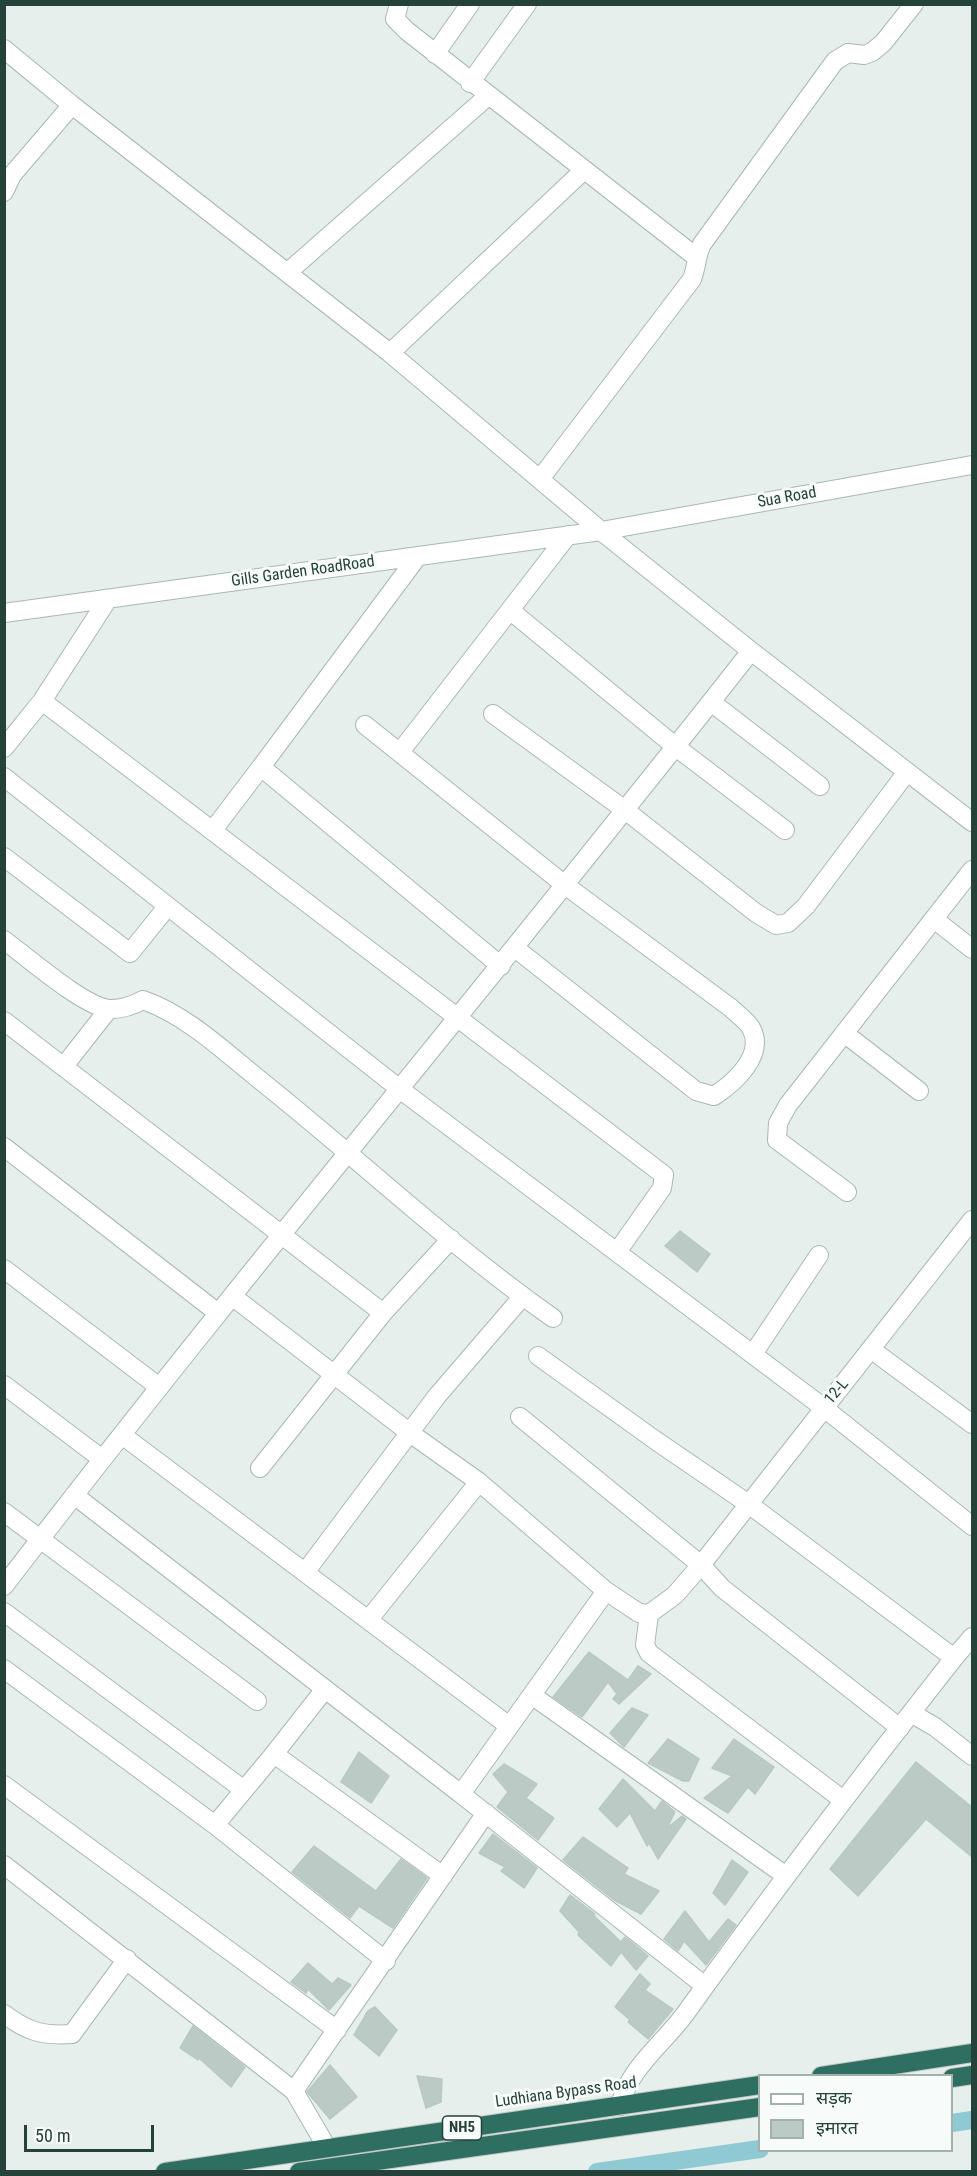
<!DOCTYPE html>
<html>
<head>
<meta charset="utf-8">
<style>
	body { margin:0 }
	#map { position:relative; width:977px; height:2176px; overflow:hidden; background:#e6efeb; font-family:"Roboto Condensed","Noto Sans Devanagari",sans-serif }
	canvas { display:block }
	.frame { position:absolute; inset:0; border:6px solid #24423a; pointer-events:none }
	.legend { position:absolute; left:758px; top:2074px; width:195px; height:78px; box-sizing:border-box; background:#f7fbf9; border:2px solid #a3b1ad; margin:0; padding:8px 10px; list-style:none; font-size:18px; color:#24423a }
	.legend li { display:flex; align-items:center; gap:12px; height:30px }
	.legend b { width:30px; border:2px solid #a3b1ad }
	.scale { position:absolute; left:24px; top:2125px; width:130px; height:27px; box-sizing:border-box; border:3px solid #24423a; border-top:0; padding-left:8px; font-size:18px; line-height:21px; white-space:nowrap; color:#24423a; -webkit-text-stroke:4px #f7fbf9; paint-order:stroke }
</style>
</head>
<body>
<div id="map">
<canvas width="977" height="2176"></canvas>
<div class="frame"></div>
<ul class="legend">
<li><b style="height:8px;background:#fff"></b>सड़क</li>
<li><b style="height:16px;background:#bbcac4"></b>इमारत</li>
</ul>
<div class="scale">50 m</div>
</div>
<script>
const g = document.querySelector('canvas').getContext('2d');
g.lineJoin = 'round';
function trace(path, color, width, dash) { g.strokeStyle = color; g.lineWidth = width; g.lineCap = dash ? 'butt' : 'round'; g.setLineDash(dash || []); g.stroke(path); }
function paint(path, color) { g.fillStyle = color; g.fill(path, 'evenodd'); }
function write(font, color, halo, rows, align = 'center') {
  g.font = font + ' "Roboto Condensed",sans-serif'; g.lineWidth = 6; g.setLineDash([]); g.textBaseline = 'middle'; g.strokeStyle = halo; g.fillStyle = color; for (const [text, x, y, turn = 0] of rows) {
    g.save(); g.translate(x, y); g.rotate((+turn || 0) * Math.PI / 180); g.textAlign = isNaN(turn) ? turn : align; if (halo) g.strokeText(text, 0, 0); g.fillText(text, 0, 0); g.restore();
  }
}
trace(new Path2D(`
	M 952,2123 L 972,2120
	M 597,2172 L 760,2149`), '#8ec9d4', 18);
const building = new Path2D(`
	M 680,1231 L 710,1254 L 697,1272 L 665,1246 Z
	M 589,1652 L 628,1680 L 638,1666 L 651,1674 L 619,1704 L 613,1699 L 617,1694 L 608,1682 L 582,1717 L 553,1697 Z
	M 632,1708 L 648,1715 L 624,1747 L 610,1733 Z
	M 668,1739 L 699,1759 L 689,1781 L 683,1781 L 648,1763 Z
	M 734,1739 L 774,1767 L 755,1794 L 748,1787 L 728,1813 L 704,1798 L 732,1776 L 712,1768 Z
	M 359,1752 L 389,1776 L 371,1803 L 341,1782 Z
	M 916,1762 L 972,1807 L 972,1857 L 926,1819 L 858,1896 L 830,1869 Z
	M 504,1764 L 537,1784 L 526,1798 L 554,1818 L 538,1840 L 497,1807 L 508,1792 L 493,1774 Z
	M 623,1779 L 655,1811 L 662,1801 L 675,1812 L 667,1828 L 682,1816 L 686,1819 L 658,1859 L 649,1843 L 647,1846 L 630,1813 L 617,1827 L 599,1809 Z
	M 493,1834 L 537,1868 L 524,1888 L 501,1871 L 505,1867 L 479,1853 Z
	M 583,1837 L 628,1868 L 624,1874 L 659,1891 L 641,1914 L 614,1900 L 563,1860 Z
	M 314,1846 L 376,1891 L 401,1859 L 427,1878 L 393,1928 L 359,1906 L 350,1918 L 292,1872 Z
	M 732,1860 L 748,1872 L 725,1905 L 713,1893 Z
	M 570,1895 L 595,1914 L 593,1915 L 621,1942 L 625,1937 L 648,1956 L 636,1970 L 621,1952 L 611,1966 L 578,1935 L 579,1932 L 560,1911 Z
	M 685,1911 L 709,1942 L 728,1919 L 736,1925 L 706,1965 L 684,1941 L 678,1951 L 664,1939 Z
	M 308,1963 L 332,1984 L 338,1978 L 351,1985 L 329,2010 L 308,1989 L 306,1993 L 291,1982 Z
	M 640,1974 L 650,1984 L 645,1990 L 673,2009 L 648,2039 L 628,2022 L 630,2020 L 615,2007 Z
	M 375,2007 L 397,2030 L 379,2056 L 354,2035 L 368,2011 Z
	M 193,2026 L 245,2067 L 231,2087 L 199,2058 L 198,2060 L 180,2048 Z
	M 330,2065 L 357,2097 L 330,2119 L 307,2092 Z
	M 417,2076 L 442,2079 L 441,2102 L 426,2108 Z`);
paint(building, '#bbcac4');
trace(building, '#b8c9c2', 1.5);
const street = new Path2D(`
	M 399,4 L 395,19 L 407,31 L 696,257
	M 4,49 L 72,105 L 390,353 L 601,531 L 751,651 L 972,822
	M 435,54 L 470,4
	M 470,83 L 527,4
	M 4,192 L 12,175 L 72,105
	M 288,272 L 488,96
	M 390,353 L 583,171
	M 540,479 L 692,279 C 697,266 696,256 702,244 L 835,61 L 848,53 L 864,55 L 872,52 L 883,43 L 914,4
	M 511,611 L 676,747 L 785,830
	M 4,613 L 601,531 L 972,465
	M 42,701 L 664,1175 L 662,1188 L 617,1252
	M 711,702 L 820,786
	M 493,714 L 625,810 L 756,913 L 776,925 L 788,923 L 806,906 L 907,772
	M 365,725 L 565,885 L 731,1008 C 737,1014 747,1021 751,1028 C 766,1055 734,1083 714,1096 L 696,1091 L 515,948
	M 4,748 L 42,701 L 108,599
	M 400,752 L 568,535
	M 261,767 L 418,556
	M 4,777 L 401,1090 L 824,1408 L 972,1526
	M 213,830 L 261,767 L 501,966
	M 4,857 L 130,953 L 167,907
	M 934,919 L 972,949
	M 4,940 C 26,956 86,1009 111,1009 C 123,1009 132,1006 143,1000 C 189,1016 228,1055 266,1085 C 362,1162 452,1247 553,1318
	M 4,1021 L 383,1313
	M 844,1033 L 919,1091
	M 64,1066 L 108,1010
	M 4,1147 L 218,1313
	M 847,1192 L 777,1140 L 778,1123 L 788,1105 L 972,870
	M 4,1269 L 159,1387
	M 872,1350 L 972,1424
	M 753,1354 L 819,1255
	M 538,1356 L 655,1440 L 750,1505 L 954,1658 L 972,1637
	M 4,1385 L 102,1459
	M 520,1417 L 701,1565 L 722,1588 L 900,1728
	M 122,1435 L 509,1726
	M 260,1468 L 383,1313 L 451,1239
	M 74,1495 L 461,1794 L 606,1591 L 479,1482 L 410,1433 L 232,1296
	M 4,1512 L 257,1701
	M 306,1571 L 437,1396 L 523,1296
	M 4,1586 C 247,1269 505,965 751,651
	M 606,1591 L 639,1613 L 649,1614 L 675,1595 L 701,1565 L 972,1220
	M 4,1612 L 244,1790
	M 649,1614 L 645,1645 L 649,1653 L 843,1800
	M 369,1619 L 479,1482
	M 4,1669 L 215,1825
	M 533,1696 L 786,1876
	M 911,1713 L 935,1727 L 972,1756
	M 274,1754 L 325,1689
	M 4,1785 L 337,2030
	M 461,1794 L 705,1986
	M 4,1865 L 294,2091 L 326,2146
	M 386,1961 L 215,1825 L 274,1754 L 443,1876
	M 4,2014 C 28,2032 43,2036 72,2034 L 127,1959
	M 294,2091 L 486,1813
	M 620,2106 C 628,2069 663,2044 685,2014 C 772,1893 862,1775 954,1658`);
const highway = new Path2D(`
	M 821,2076 L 972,2053
	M 952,2078 L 972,2075
	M 165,2172 L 760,2085
	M 299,2172 L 760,2107`);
trace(street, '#a8b8b2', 20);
trace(highway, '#c2cac8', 20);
trace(street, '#fff', 18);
trace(highway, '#2f6f62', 18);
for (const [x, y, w] of [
	[462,2128,39]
]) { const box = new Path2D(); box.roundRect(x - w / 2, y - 12, w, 24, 4.5); g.fillStyle = '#f7fbf9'; g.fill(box); trace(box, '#24423a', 1.5); }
write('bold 15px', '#24423a', null, [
	["NH5",462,2128]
]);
write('16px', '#24423a', '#f7fbf9', [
	["Sua Road",787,498,-10],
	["Gills Garden RoadRoad",303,572,-8],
	["12-L",837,1392,-50],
	["Ludhiana Bypass Road",566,2093,-8]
]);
</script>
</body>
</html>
